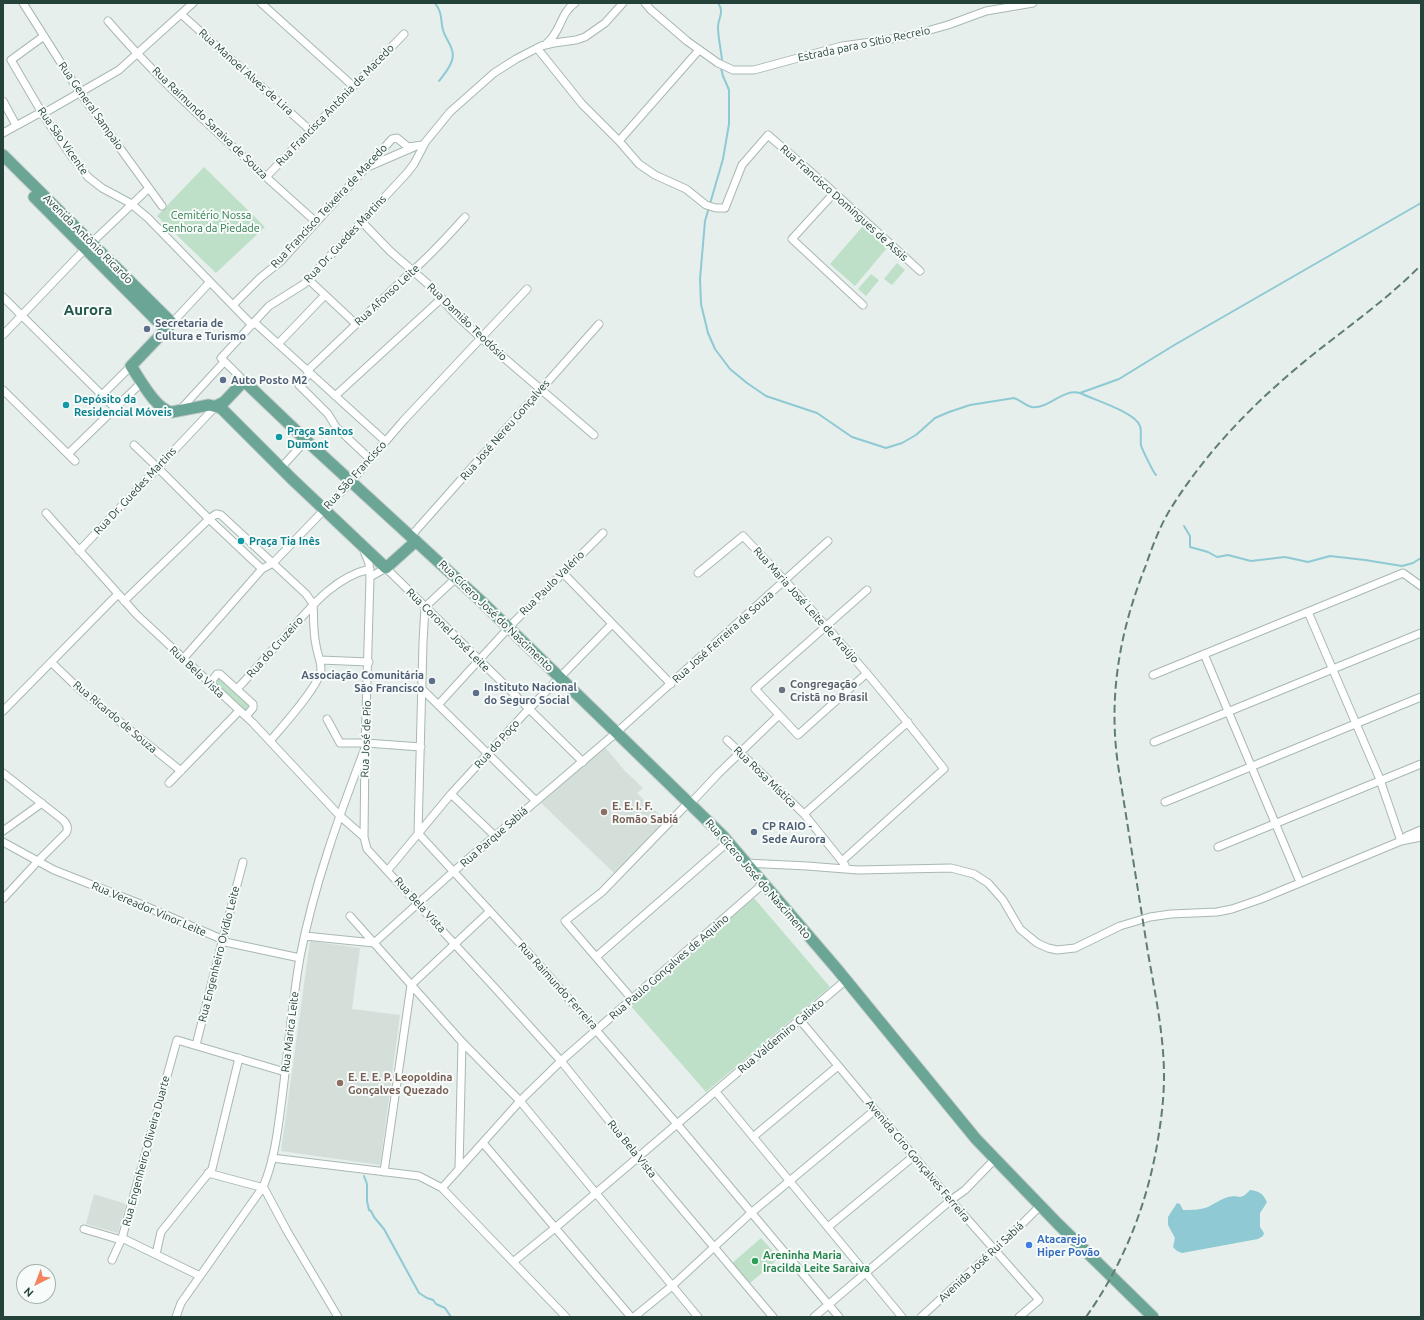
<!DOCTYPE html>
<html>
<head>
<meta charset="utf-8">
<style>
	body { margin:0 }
	#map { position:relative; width:1424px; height:1320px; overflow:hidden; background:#e6efeb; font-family:Ubuntu,sans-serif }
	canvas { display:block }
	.frame { position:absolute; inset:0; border:4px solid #24423a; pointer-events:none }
	.north { position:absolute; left:16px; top:1264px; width:40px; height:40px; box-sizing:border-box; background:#f7fbf9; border:1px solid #a3b1ad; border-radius:50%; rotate:222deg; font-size:11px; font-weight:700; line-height:16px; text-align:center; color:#24423a }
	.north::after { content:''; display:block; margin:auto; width:14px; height:18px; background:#f4845f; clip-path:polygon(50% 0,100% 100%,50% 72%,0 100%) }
</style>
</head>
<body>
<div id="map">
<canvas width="1424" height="1320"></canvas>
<div class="frame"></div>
<div class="north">N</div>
</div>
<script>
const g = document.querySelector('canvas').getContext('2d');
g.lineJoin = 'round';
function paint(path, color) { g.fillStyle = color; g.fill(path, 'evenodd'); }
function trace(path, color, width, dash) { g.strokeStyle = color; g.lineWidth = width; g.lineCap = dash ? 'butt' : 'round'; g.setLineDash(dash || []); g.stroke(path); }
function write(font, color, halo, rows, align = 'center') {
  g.font = font + ' Ubuntu,sans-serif'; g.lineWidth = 4; g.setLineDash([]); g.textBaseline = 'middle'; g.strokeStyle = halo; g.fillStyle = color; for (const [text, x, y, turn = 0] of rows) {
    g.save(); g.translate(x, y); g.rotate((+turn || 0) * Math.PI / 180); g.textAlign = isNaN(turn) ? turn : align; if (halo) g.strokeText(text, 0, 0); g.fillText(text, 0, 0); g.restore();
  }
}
paint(new Path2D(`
	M 605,747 L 625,771 L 643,788 L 637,793 L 666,821 L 615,874 L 541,803 Z
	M 310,941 L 360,948 L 352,1009 L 400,1015 L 380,1165 L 281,1151 Z
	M 94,1194 L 126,1204 L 118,1233 L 86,1224 Z`), '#d4dfda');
paint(new Path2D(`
	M 204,167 L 265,227 L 216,273 L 157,216 Z
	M 863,226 L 887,248 L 855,286 L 830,264 Z
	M 897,263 L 905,270 L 892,285 L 884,279 Z
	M 871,274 L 879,280 L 866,296 L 858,289 Z
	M 219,677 L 250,706 L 246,713 L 213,684 Z
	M 754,898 L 830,987 L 706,1092 L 630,1005 Z
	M 761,1238 L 779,1258 L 749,1284 L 731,1264 Z`), '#bfe0c8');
paint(new Path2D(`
	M 1250,1190 C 1260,1191 1263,1194 1267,1202 L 1264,1207 L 1260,1213 L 1260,1227 L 1264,1233 L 1263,1236 L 1258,1239 L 1182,1253 L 1177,1251 L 1173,1247 L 1175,1238 L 1168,1225 L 1168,1217 L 1177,1203 L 1180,1204 L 1183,1210 C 1191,1210 1200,1210 1208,1207 C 1214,1204 1221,1199 1228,1197 C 1240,1194 1239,1202 1250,1190 Z`), '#8ec9d4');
trace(new Path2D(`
	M 435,3 C 443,14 440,18 443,30 C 445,37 450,43 452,50 C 456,61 445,73 439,81
	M 718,3 C 725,12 718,18 718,27 C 718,38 721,49 722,60
	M 721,68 L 723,76 L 729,90 L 729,124 L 723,159 L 705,221 L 700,279 L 701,304 L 708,333 L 715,349 L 730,369 L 747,383 L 766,396 L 817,413 L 852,437 L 886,448 L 902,443 L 916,435 L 935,418 L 949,412 L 970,405 L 1014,398 C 1021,400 1025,406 1032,407 C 1049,409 1063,388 1080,393 L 1119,379 L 1176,344 L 1421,203
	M 1080,393 C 1094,400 1135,412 1140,426 C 1142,432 1140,439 1141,445 C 1141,447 1153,472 1156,475
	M 1184,526 L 1190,536 L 1190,547 L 1208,552 L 1217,557 L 1228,555 L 1251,561 L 1285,557 L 1308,562 L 1330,556 L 1365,560 L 1402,566 L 1413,563 L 1421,558
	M 364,1176 L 367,1184 L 367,1201 L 369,1210 L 371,1211 L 374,1217 L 384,1229 L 419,1293 L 427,1298 L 433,1300 L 436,1304 L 445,1308 L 451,1317`), '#8ec9d4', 2);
const minor = new Path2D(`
	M 23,3 L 80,93 L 162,206
	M 261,3 L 353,86
	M 645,3 L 651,10 L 687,41 L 718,63 L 733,70 L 754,70 L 842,46 L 886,40 L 916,34 L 948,25 L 986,11 L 1033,3
	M 181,14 L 311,131
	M 108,21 C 171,94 244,157 316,222
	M 44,36 L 11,60 L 45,118 L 72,157 L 88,177 L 102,188 L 130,203 L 148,218 L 252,325
	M 547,43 C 561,32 560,13 575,3
	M 537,48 L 582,104 L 619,141 L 639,164 L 655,175 L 686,189 L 706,205 L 716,208 L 725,208 L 742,165 L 768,135 L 827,186 L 920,271
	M 3,101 L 16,125
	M 3,133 L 36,115 L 46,112 L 119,70 L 193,3
	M 619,141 L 699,50
	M 370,166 L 414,147
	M 266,177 L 404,34
	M 834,193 L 792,239 L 863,305
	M 362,222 L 390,251 L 429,285 L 456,315 L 481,338 L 594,435
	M 308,279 L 356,324
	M 3,297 L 115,408
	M 233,305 L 260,278 L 281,261 L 392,139 L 397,138 L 408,147 L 423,145 L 450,112 L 494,73 L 516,59 L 541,46 L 554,43 L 576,40 L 585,37 L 605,23 L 623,3
	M 254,322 L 385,441
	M 172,323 L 210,282
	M 3,335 L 85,249 L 149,188
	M 278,344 L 325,295
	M 307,371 L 410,273 C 430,256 447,237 465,217
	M 310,373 L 299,385 L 328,414 L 336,427 L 370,459
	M 244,381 L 221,358 L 269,306 L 304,284 L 407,173 L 414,164 L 425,143
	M 3,390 L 75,461
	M 102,395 L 131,366
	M 335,396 L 442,298
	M 180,410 L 224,362
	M 134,445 L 157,467 L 209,519 L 262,569
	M 68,454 L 142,382
	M 281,468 L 306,440
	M 46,513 L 137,615 L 253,723 L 339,815 L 364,837 L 367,849 L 495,988 L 561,1061 L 638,1157 L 773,1317
	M 411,536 L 599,324
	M 79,551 L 216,406
	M 563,573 L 671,684
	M 698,573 L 743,536 C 814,610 881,687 944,769 L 842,861
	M 370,577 L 386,568 L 583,762
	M 456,578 L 425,607 L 423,642 L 418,833 L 535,960 L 596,1030 L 677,1124 L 839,1317
	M 867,590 L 755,689 L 798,735 L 867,673
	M 124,601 L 209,519 L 216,514 L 221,515 L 306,594 L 311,601 L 313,605 C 314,618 313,632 316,645 C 317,653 321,661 321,669 C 321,684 281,728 270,741
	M 1308,612 L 1379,777 L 1401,841 L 1407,836 L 1421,830
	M 1204,654 L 1300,882
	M 183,659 L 262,569 L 273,563 L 348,485 L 404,420 L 527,289
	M 320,660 L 369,662
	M 51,662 L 78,688 L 181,771
	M 1153,675 L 1403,573 L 1421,586
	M 210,683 L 217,674 L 220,674 L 253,704 L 253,708 L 246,716
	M 237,689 C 254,671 270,652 287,634 C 310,608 334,577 370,569
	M 422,689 L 536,801
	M 438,705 L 512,624 L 603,533
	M 3,711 L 118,594
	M 327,719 L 340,743 L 366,743 L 421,747
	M 727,740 L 804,814 L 845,865
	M 1154,742 L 1421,633
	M 3,773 L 63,820 C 67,824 69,828 66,833 L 38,861 L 3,899
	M 169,783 L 239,711
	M 451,794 L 495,836
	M 1165,802 L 1421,697
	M 690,804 L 718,774 L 779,715
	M 804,814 L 908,722
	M 3,831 L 42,803
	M 364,837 L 365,748 L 370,578 L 369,563 L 364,551
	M 3,842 L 54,870 L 138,903 L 219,938 L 225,942 L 300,958
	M 1218,847 L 1421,764
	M 745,863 L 807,866 L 858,870 L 951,868 L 974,874 L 988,883 L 1003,900 L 1020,929 L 1037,943 L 1048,948 L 1057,950 L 1075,948 L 1120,926 L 1150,917 L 1171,914 L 1217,912 L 1232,909 L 1261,899 L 1401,841 L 1421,837
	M 388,870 L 451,794 L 525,713 L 612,624
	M 350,916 L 462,1042 L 520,1101 L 698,1317
	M 305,936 L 374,943
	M 374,943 L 454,871 L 617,732 L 828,541
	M 596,957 L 728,842
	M 632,999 L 565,921 L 602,892 L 688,803
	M 800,1020 L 947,1196 L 1039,1300 L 1019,1317
	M 196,1045 L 223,938 L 243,862
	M 716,1092 L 902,1317
	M 753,1137 L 838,1066
	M 483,1143 L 631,1317
	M 272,1158 L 419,1176 L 442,1188 L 566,1317
	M 459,1169 L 462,1042
	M 384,1172 L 411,985 L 490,911
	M 208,1173 L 264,1188 L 287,1231 L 338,1317
	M 442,1188 L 520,1101 L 561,1061 L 763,884
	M 828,1227 L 914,1156
	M 84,1229 L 121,1240
	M 122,1238 L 200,1276
	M 156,1254 L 161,1232 L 212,1169 L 239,1058
	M 112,1260 L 122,1238 L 177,1040 L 285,1072
	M 513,1262 L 555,1228 L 846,980
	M 176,1317 L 181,1303 L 263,1187 C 275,1159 278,1128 282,1098 C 288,1051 292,1003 300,957 C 314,885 339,816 365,748
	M 634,1317 L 672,1286 L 751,1213 L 875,1110
	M 814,1317 L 951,1200 L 965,1190 L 995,1159
	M 921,1317 L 1018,1228 L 1040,1206`);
const primary = new Path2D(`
	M 3,155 L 172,323 L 131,366 C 140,379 156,410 172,412 L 209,405 L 221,408 L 292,479 L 386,568 L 416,541
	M 34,197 L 166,330
	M 216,406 L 224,402 L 244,381 L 310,444 L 481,601 L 723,836 L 837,969 L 976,1139 L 1058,1224 L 1153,1317`);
trace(minor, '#a8b8b2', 9);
trace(primary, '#c2cac8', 13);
trace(minor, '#fff', 7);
trace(primary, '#6aa596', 11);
trace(new Path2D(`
	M 1086,1317 C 1125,1262 1149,1200 1159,1133 C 1162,1114 1164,1095 1164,1076 C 1164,1035 1155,993 1148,953 C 1138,890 1128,828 1118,765 C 1108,695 1120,630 1146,565 C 1152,547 1159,529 1168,513 C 1199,462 1240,417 1285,378 C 1329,339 1380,307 1421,265`), '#5f7d75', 2, [8, 4]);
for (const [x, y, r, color] of [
	[147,329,4,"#5c6f8a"],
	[223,380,4,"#5c6f8a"],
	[66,405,4,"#0f9aa8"],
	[279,437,4,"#0f9aa8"],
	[241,541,4,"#0f9aa8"],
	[432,681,4,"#5c6f8a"],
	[782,690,4,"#6b7280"],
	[476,693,4,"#5c6f8a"],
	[604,812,4,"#8d6e63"],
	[754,832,4,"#5c6f8a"],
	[340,1083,4,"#8d6e63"],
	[1029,1245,4,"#3f7fe0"],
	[755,1261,4,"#2e9e5b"]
]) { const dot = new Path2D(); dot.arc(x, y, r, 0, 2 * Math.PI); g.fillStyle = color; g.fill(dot); trace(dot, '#f7fbf9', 1.5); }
write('11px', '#24423a', '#f7fbf9', [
	["Estrada para o Sítio Recreio",864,44,-12],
	["Rua Manoel Alves de Lira",246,72,42],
	["Rua Francisca Antônia de Macedo",335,105,-46],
	["Rua General Sampaio",91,106,55],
	["Rua Raimundo Saraiva de Souza",210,123,44],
	["Rua São Vicente",63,141,55],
	["Rua Francisco Domingues de Assis",844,203,42],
	["Rua Francisco Teixeira de Macedo",329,206,-47],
	["Avenida Antônio Ricardo",88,239,45],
	["Rua Dr. Guedes Martins",345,239,-47],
	["Rua Afonso Leite",387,295,-43],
	["Rua Damião Teodósio",467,322,44],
	["Rua José Nereu Gonçalves",505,430,-49],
	["Rua São Francisco",355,475,-48],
	["Rua Dr. Guedes Martins",135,491,-47],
	["Rua Paulo Valério",552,583,-45],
	["Rua Maria José Leite de Araújo",806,605,48],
	["Rua Cícero José do Nascimento",496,616,44],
	["Rua Coronel José Leite",448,630,45],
	["Rua José Ferreira de Souza",723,637,-42],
	["Rua do Cruzeiro",275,647,-48],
	["Rua Bela Vista",197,672,43],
	["Rua Ricardo de Souza",115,717,40],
	["Rua José de Pio",366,739,-88],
	["Rua do Poço",497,744,-48],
	["Rua Rosa Mística",765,777,44],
	["Rua Parque Sabiá",494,837,-41],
	["Rua Cícero José do Nascimento",758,879,49],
	["Rua Bela Vista",420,905,48],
	["Rua Vereador Vinor Leite",149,909,23],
	["Rua Engenheiro Ovídio Leite",219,954,-76],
	["Rua Paulo Gonçalves de Aquino",669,967,-41],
	["Rua Raimundo Ferreira",558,986,48],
	["Rua Marica Leite",290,1032,-83],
	["Rua Valdemiro Calixto",781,1036,-40],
	["Rua Bela Vista",632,1149,51],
	["Rua Engenheiro Oliveira Duarte",146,1151,-75],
	["Avenida Ciro Gonçalves Ferreira",918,1161,50],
	["Avenida José Rui Sabiá",981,1262,-43]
]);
write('11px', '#2d7a4b', '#f7fbf9', [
	["Cemitério Nossa",211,215],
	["Senhora da Piedade",211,228]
]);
write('bold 11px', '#4e5e75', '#f7fbf9', [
	["Secretaria de",155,323],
	["Cultura e Turismo",155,336],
	["Auto Posto M2",231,380],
	["Associação Comunitária",424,675,"right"],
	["São Francisco",424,688,"right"],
	["Instituto Nacional",484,687],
	["do Seguro Social",484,700],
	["CP RAIO -",762,826],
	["Sede Aurora",762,839]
], 'left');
write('bold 11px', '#0d838f', '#f7fbf9', [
	["Depósito da",74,399],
	["Residencial Móveis",74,412],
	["Praça Santos",287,431],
	["Dumont",287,444],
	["Praça Tia Inês",249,541]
], 'left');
write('bold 11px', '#5b616d', '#f7fbf9', [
	["Congregação",790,684],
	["Cristã no Brasil",790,697]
], 'left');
write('bold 11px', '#785e54', '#f7fbf9', [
	["E. E. I. F.",612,806],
	["Romão Sabiá",612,819],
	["E. E. E. P. Leopoldina",348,1077],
	["Gonçalves Quezado",348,1090]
], 'left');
write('bold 11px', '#366cbe', '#f7fbf9', [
	["Atacarejo",1037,1239],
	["Hiper Povão",1037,1252]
], 'left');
write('bold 11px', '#27864d', '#f7fbf9', [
	["Areninha Maria",763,1255],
	["Iracilda Leite Saraiva",763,1268]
], 'left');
write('bold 15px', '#1f5548', '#f7fbf9', [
	["Aurora",88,310]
]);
</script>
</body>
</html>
